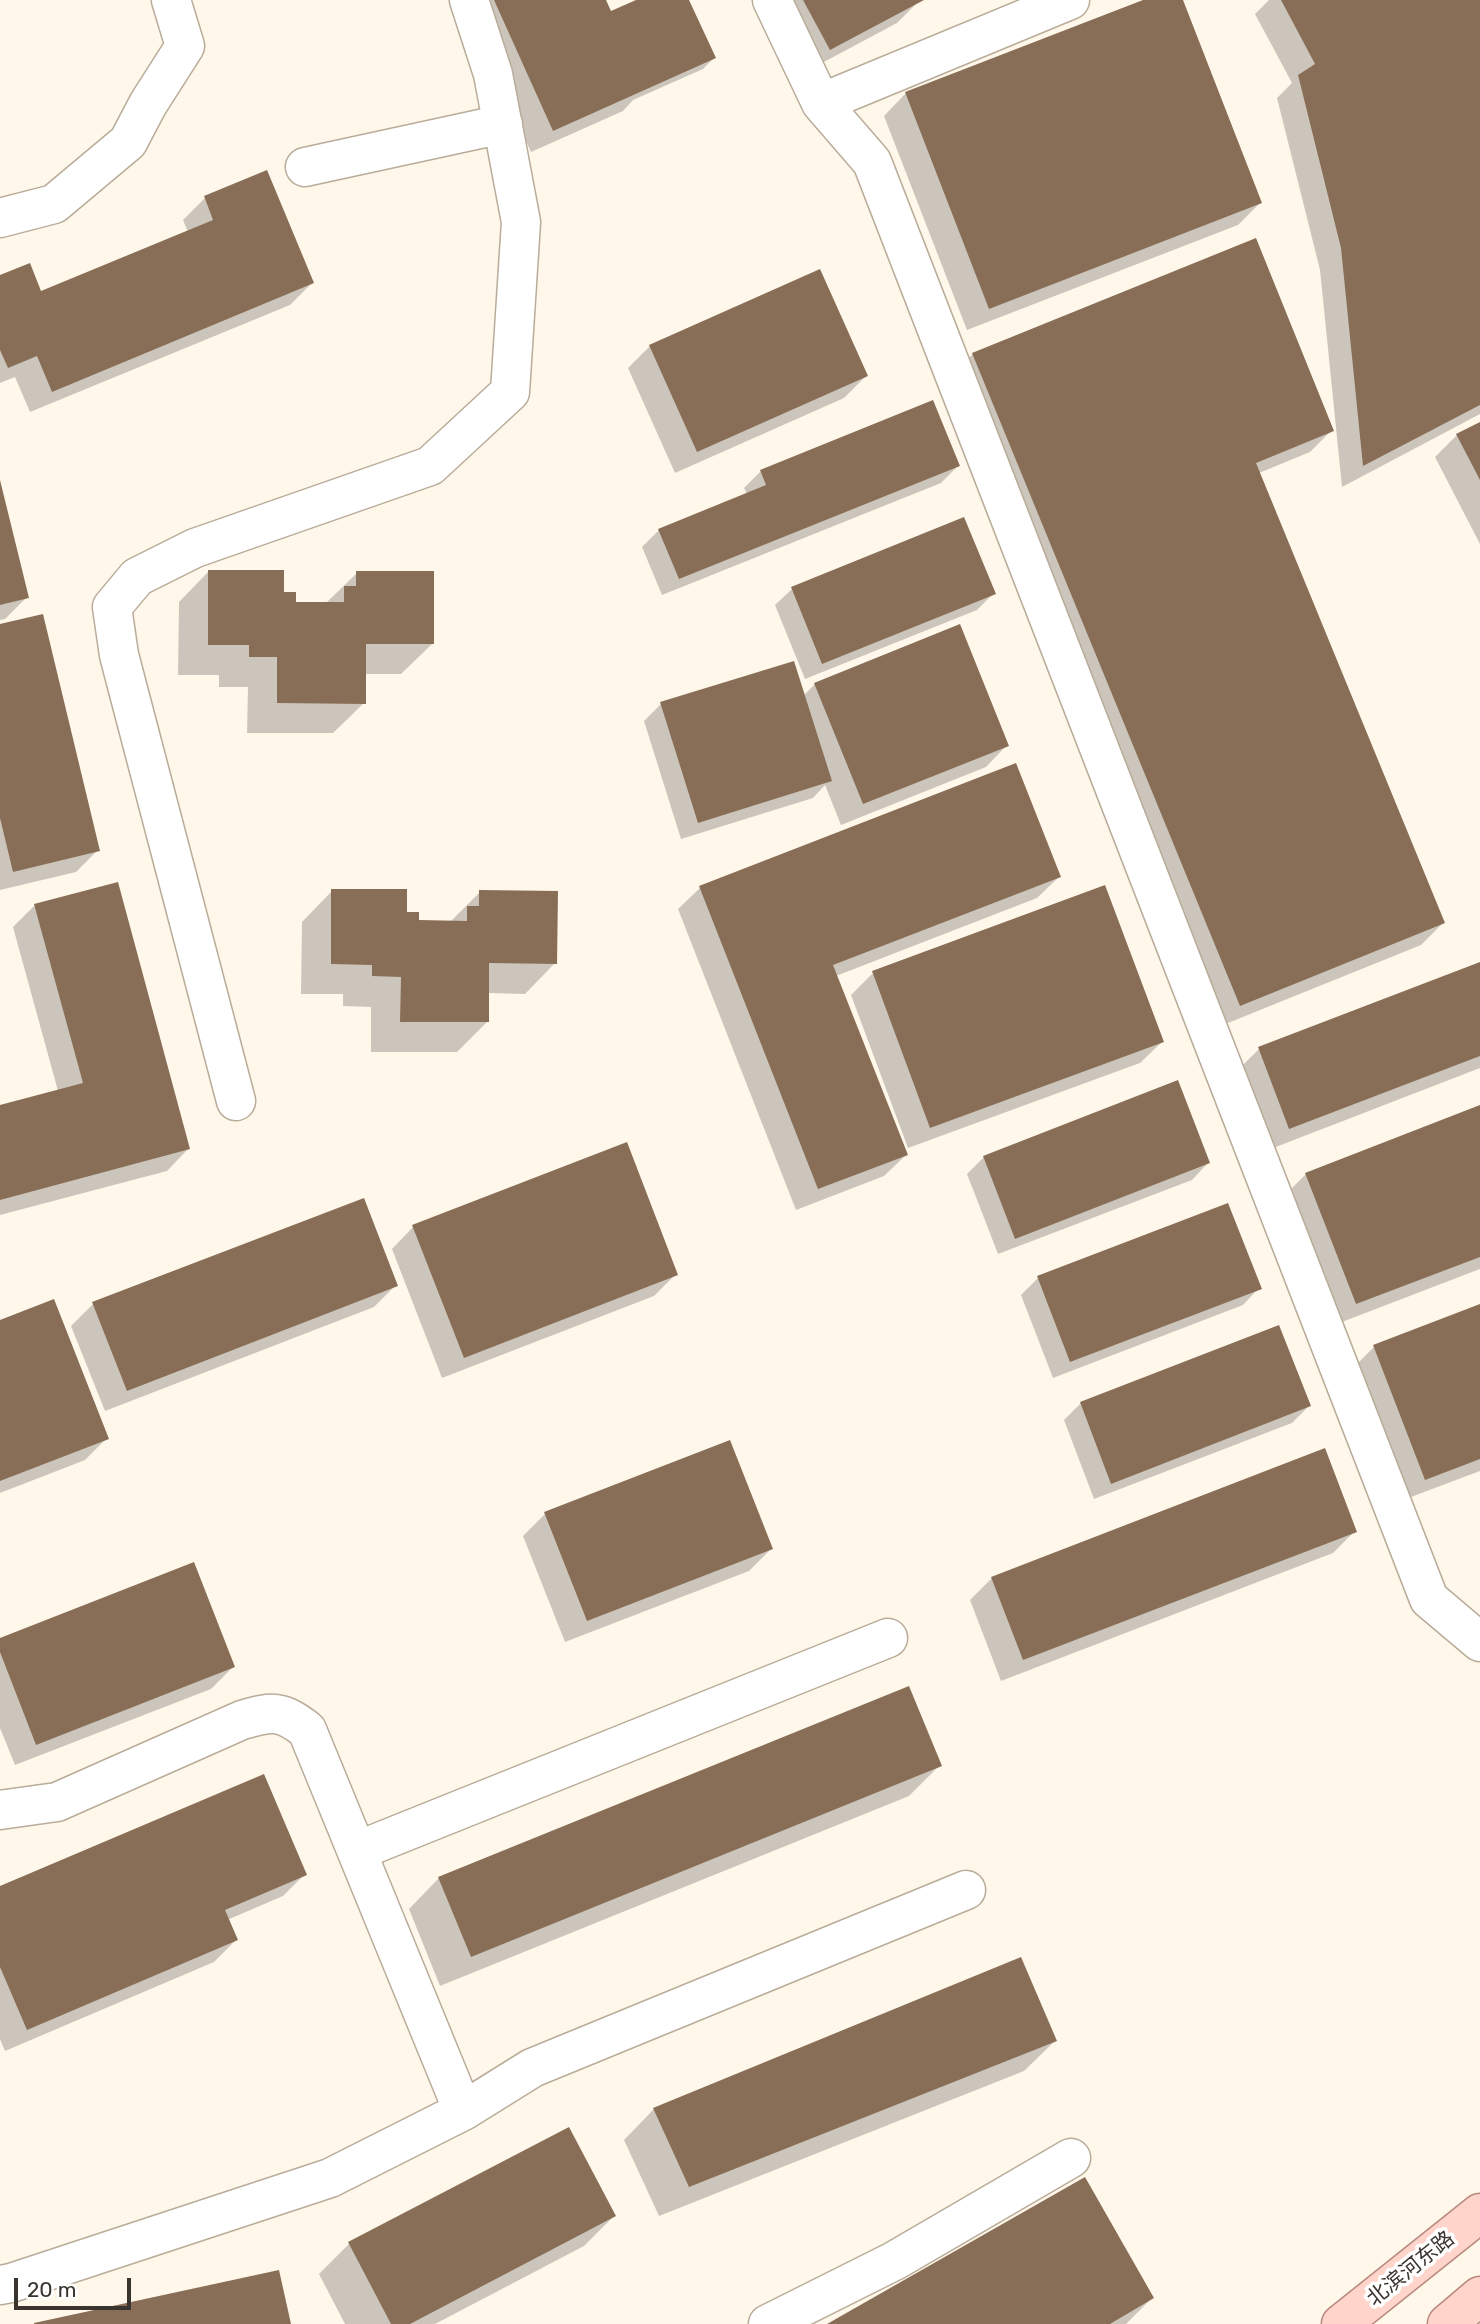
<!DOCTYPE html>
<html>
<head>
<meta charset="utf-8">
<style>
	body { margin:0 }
	#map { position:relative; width:1480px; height:2324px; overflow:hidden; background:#fff7ea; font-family:Rubik,sans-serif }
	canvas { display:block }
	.scale { position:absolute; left:14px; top:2278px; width:117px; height:32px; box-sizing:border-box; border:4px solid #39342d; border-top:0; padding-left:9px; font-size:21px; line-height:24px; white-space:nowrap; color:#39342d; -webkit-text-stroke:5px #fff; paint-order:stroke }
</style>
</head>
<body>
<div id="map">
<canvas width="1480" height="2324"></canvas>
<div class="scale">20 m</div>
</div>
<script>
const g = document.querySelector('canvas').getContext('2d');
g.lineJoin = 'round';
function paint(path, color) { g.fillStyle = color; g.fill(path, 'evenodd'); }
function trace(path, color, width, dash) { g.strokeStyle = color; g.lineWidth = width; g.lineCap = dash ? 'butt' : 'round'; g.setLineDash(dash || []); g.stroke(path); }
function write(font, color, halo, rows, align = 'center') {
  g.font = font + ' Rubik,"Noto Sans SC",sans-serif'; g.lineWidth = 7; g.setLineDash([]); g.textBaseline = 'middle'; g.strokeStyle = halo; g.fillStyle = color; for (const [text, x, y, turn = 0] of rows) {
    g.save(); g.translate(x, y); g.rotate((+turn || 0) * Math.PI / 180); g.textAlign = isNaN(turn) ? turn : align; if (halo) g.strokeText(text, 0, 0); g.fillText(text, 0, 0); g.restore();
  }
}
paint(new Path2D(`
	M 462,0 L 604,0 L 610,13 L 641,0 L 687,0 L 714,58 L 703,69 L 633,100 L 623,111 L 531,152 Z
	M 770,0 L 919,0 L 919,1 L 897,23 L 807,71 Z
	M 1147,0 L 1181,0 L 1260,203 L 1238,225 L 967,330 L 884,116 L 905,94 Z
	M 1269,0 L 1480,0 L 1480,414 L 1342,487 L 1320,270 L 1277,98 L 1292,83 L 1255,14 Z
	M 205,198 L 312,283 L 290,305 L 30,412 L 15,377 L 0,383 L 0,277 L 40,293 L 188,232 L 183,220 Z
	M 650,346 L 866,376 L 844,398 L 675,473 L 628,368 Z
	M 973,354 L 1332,430 L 1310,452 L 1259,473 L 1443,923 L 1421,945 L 1218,1027 L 951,376 Z
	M 1480,424 L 1480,544 L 1435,457 L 1457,435 Z
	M 958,466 L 941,483 L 662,595 L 642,547 L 659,530 L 747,494 L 744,488 L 761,471 Z
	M 0,484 L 27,597 L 5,619 L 0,620 Z
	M 963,519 L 994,593 L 977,610 L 805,679 L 775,605 L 792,589 Z
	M 209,571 L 282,594 L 294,603 L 326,603 L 357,573 L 432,644 L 401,674 L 364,674 L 364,703 L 333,733 L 247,733 L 248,687 L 219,687 L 219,675 L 178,675 L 179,602 Z
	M 0,626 L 98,850 L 76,872 L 0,890 Z
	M 815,684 L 1007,745 L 986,767 L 841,825 L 825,785 L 813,798 L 681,839 L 644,721 L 661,704 L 803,696 Z
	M 1059,877 L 1037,898 L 836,976 L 906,1155 L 884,1176 L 796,1210 L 678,909 L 700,888 Z
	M 332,891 L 405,914 L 418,922 L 449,923 L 480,892 L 555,963 L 525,994 L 487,993 L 487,1022 L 457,1052 L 371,1052 L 371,1007 L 343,1006 L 343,994 L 301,994 L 302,922 Z
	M 35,905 L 188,1149 L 167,1171 L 0,1215 L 0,1107 L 58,1091 L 13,927 Z
	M 1480,964 L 1480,1068 L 1268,1150 L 1237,1071 L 1259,1049 Z
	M 873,973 L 1162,1042 L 1140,1063 L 908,1148 L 851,995 Z
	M 1480,1107 L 1480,1269 L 1334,1325 L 1284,1196 L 1306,1174 Z
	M 984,1157 L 1208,1163 L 1192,1180 L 998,1254 L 967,1174 Z
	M 413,1227 L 676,1274 L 654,1296 L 442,1378 L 392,1249 Z
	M 1038,1278 L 1259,1288 L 1243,1305 L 1053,1378 L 1021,1295 Z
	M 396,1285 L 374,1307 L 105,1411 L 71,1326 L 93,1304 Z
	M 1480,1306 L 1480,1471 L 1403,1500 L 1352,1369 L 1374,1347 Z
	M 0,1321 L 107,1438 L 85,1460 L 0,1493 Z
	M 1081,1403 L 1309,1406 L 1292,1423 L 1094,1499 L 1064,1420 Z
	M 545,1514 L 771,1549 L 749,1571 L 565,1642 L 523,1536 Z
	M 1355,1531 L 1333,1553 L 1001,1681 L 970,1600 L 992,1578 Z
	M 0,1640 L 233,1667 L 211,1689 L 15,1765 L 0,1728 Z
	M 940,1765 L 909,1796 L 440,1986 L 409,1909 L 439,1878 Z
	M 305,1874 L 283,1896 L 227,1920 L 236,1940 L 214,1962 L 5,2051 L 0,2039 L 0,1888 Z
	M 1055,2041 L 1024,2071 L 659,2216 L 624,2140 L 654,2109 Z
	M 614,2216 L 584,2246 L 435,2324 L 345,2324 L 319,2274 L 349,2244 Z
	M 1152,2298 L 1126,2324 L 831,2324 Z`), '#0003');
paint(new Path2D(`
	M 494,0 L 606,0 L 611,11 L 636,0 L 689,0 L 716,58 L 553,131 Z
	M 803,0 L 924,0 L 830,50 Z
	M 1143,0 L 1183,0 L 1262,203 L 989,309 L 905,92 Z
	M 1281,0 L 1480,0 L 1480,405 L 1363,466 L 1341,248 L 1298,75 L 1315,64 Z
	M 267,170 L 314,283 L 52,392 L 37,356 L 8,368 L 0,350 L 0,275 L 30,263 L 41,291 L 213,220 L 204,196 Z
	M 1256,238 L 1334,431 L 1256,463 L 1445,923 L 1240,1006 L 972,353 Z
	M 820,269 L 868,376 L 697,452 L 649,345 Z
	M 933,400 L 960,466 L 679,579 L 658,529 L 766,485 L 760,470 Z
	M 1480,422 L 1480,480 L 1456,434 Z
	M 0,480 L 29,598 L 0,605 Z
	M 964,517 L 996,594 L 822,664 L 791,587 Z
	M 208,570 L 284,570 L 284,592 L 296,592 L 296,602 L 344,602 L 344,586 L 356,586 L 356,571 L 434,571 L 434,644 L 366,644 L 366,704 L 277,703 L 277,657 L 249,657 L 249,645 L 208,645 Z
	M 43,614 L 100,851 L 13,872 L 0,818 L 0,624 Z
	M 960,624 L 1009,746 L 863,804 L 814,683 Z
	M 794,661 L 832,781 L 698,823 L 660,702 Z
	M 1016,763 L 1061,877 L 833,965 L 908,1155 L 818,1189 L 699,886 Z
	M 118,882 L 190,1149 L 0,1200 L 0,1105 L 83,1083 L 34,904 Z
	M 1105,885 L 1164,1042 L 930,1128 L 872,971 Z
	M 331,889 L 407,889 L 407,912 L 419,912 L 419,920 L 467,921 L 467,906 L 479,906 L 479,890 L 558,891 L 557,964 L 489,963 L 489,1022 L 400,1022 L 401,977 L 372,976 L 372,965 L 331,964 Z
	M 1480,962 L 1480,1056 L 1289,1129 L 1258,1047 Z
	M 1178,1080 L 1210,1163 L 1015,1239 L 983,1156 Z
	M 1480,1105 L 1480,1257 L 1356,1304 L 1305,1173 Z
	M 627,1142 L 678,1275 L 464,1358 L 412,1225 Z
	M 364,1198 L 398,1286 L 127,1391 L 92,1302 Z
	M 1228,1203 L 1262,1289 L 1070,1362 L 1037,1276 Z
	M 54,1299 L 109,1439 L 0,1481 L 0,1320 Z
	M 1480,1304 L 1480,1459 L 1425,1480 L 1373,1345 Z
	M 1279,1325 L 1311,1406 L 1111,1484 L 1080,1402 Z
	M 730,1440 L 773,1549 L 587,1621 L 544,1512 Z
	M 1325,1448 L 1357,1532 L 1023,1660 L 991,1577 Z
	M 194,1562 L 235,1667 L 36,1745 L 0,1652 L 0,1638 Z
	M 909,1686 L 942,1766 L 471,1957 L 438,1877 Z
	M 264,1774 L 307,1875 L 225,1910 L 238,1940 L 27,2030 L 0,1967 L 0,1886 Z
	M 1021,1957 L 1057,2041 L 689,2187 L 653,2108 Z
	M 569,2127 L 616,2216 L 410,2324 L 391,2324 L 348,2242 Z
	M 1085,2177 L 1154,2298 L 1110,2324 L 827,2324 Z
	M 279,2270 L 291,2324 L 34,2324 L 34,2323 Z`), '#886e56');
const minor = new Path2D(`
	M 772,0 L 821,103 L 872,162 L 1429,1599 L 1480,1642
	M 821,103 L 1070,0
	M 305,167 L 503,124
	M 0,218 L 54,204 L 128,142 L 148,104 L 185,46 L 171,0
	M 236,1101 L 119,655 L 112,607 L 137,577 L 195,548 L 430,466 L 510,392 L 521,222 L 493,74 L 469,0
	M 0,1810 L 57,1802 L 242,1720 C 273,1711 281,1710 307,1730 L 463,2111 L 330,2178 L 11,2283 L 0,2285
	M 357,1851 L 888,1638
	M 463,2111 L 532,2068 L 966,1890
	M 768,2324 L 894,2261 L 1071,2158`);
const major = new Path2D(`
	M 1341,2324 L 1480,2213
	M 1447,2324 L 1480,2296`);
trace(minor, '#b9ac99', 41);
trace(major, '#b8897e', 41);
trace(minor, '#fff', 38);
trace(major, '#fed4cb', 38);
write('21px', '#39342d', '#fff', [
	["北滨河东路",1411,2269,-39]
]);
</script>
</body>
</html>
